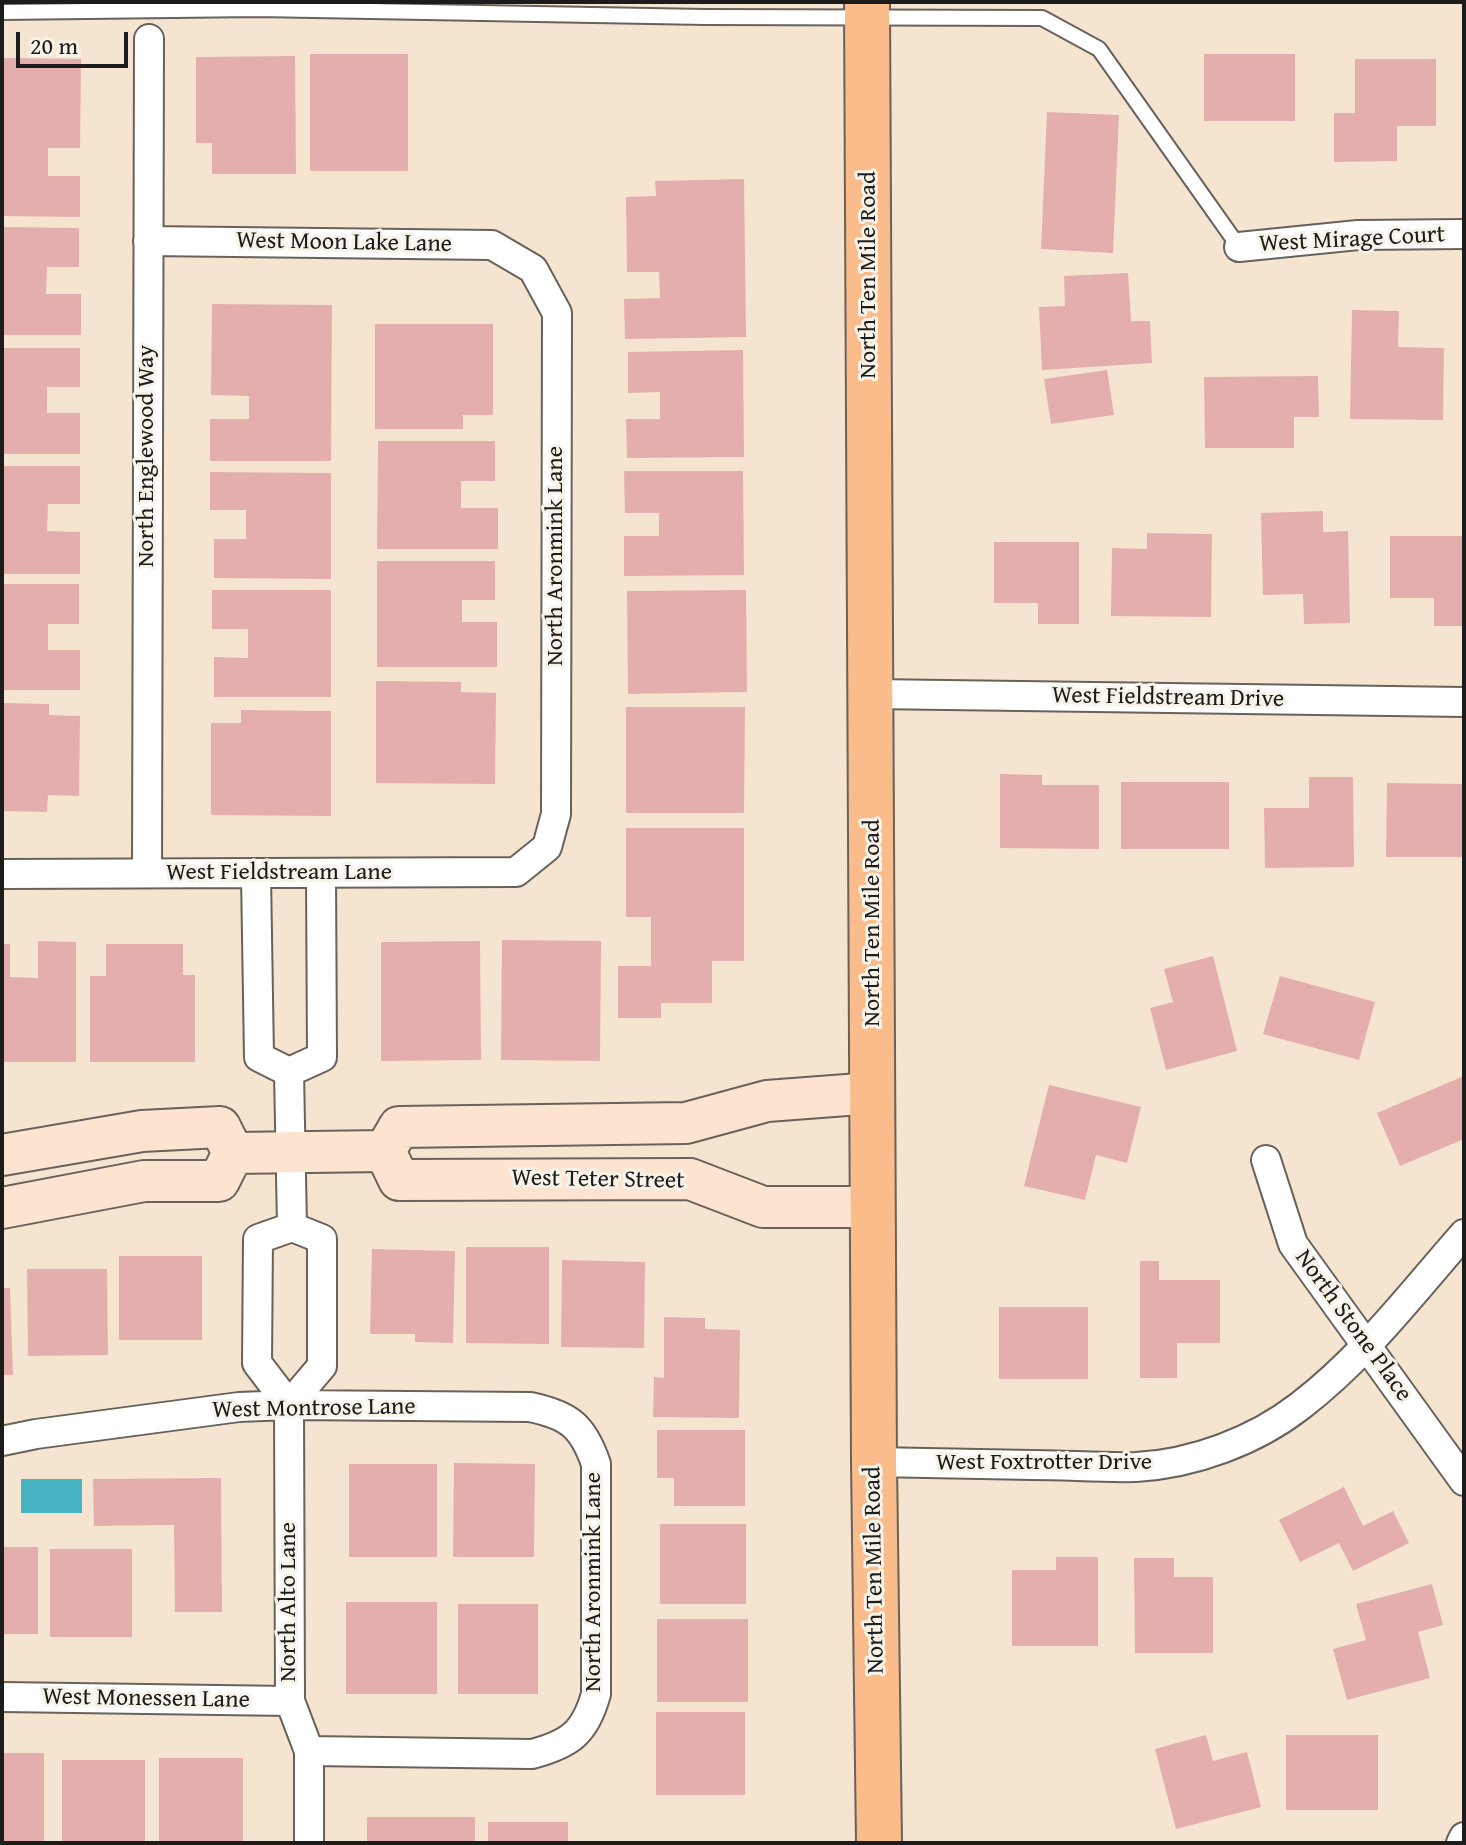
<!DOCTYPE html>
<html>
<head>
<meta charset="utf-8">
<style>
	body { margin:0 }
	#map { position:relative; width:1466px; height:1845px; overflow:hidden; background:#f5e5d0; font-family:"Gentium Book Plus",serif }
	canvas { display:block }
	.frame { position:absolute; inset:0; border:4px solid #1c1c1c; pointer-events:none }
	.scale { position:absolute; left:16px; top:32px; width:112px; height:36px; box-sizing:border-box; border:4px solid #1c1c1c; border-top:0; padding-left:10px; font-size:24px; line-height:28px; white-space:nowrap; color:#1c1c1c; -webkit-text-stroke:6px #f7f3e8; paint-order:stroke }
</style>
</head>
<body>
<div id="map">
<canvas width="1466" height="1845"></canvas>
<div class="frame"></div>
<div class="scale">20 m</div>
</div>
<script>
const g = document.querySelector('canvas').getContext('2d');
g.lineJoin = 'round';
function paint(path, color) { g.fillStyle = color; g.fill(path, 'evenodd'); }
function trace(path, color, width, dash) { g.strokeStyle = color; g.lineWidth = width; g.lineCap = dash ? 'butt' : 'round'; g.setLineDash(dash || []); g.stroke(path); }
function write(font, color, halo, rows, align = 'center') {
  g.font = font + ' "Gentium Book Plus",serif'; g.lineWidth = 6; g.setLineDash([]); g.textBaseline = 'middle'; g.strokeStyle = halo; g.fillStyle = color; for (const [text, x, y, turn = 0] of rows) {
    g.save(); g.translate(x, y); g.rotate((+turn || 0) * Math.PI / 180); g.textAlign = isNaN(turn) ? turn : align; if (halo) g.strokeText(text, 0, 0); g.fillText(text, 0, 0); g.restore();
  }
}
paint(new Path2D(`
	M 21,1479 L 82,1479 L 82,1513 L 21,1513 Z`), '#47b4c3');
paint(new Path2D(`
	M 310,54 L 408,54 L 408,171 L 310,171 Z
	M 1204,54 L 1295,54 L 1295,121 L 1204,121 Z
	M 295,56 L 296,174 L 212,174 L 212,143 L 196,143 L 196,57 Z
	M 2,58 L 81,59 L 80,148 L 48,148 L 48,176 L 80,176 L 80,217 L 2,216 Z
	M 1355,59 L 1436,59 L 1436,126 L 1397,126 L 1397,161 L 1334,162 L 1334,113 L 1355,113 Z
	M 1047,112 L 1119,115 L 1113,253 L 1041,249 Z
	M 744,179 L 746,337 L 625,339 L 624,299 L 660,298 L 659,272 L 627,272 L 626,197 L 656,196 L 655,181 Z
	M 2,227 L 79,228 L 79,267 L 47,267 L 46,294 L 81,294 L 81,335 L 2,335 Z
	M 1128,273 L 1131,321 L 1150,321 L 1152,363 L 1042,370 L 1039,307 L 1065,306 L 1064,276 Z
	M 212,304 L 332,305 L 331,461 L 210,461 L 210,419 L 249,419 L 249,396 L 211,395 Z
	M 1352,310 L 1399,311 L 1398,347 L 1444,348 L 1443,420 L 1350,419 Z
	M 375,324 L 493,324 L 493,415 L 463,415 L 463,429 L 375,429 Z
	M 2,348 L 80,348 L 80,387 L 47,387 L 47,413 L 80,413 L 80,454 L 2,454 Z
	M 743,350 L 744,457 L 627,458 L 626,419 L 660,419 L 660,392 L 628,393 L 628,352 Z
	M 1107,370 L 1114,415 L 1051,424 L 1044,379 Z
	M 1318,376 L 1319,417 L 1294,417 L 1294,448 L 1205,448 L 1204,377 Z
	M 378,441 L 495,441 L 495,481 L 461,481 L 461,508 L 498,508 L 498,549 L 377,549 Z
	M 2,466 L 80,466 L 80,504 L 48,504 L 47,531 L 80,532 L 80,574 L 2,574 Z
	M 624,471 L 743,471 L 744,575 L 624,576 L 624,536 L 659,536 L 659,513 L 625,513 Z
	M 210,472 L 331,473 L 331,579 L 214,578 L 214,539 L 246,539 L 246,510 L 210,510 Z
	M 1323,511 L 1323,532 L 1348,531 L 1350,623 L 1304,624 L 1303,594 L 1263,595 L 1261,513 Z
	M 1147,533 L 1212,534 L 1211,617 L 1111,616 L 1112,548 L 1147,549 Z
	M 1390,536 L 1464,536 L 1464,626 L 1434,626 L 1434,598 L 1390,598 Z
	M 994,542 L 1079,542 L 1079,624 L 1038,624 L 1038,603 L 994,603 Z
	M 377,561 L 495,561 L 495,600 L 462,600 L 462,622 L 497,622 L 497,667 L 377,667 Z
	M 2,584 L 79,584 L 79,624 L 48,624 L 48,650 L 80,650 L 80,690 L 2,690 Z
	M 212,590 L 331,590 L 331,697 L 214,697 L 214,657 L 248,658 L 248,629 L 212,629 Z
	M 746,590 L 747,692 L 628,694 L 627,591 Z
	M 376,681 L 461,682 L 461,692 L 496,693 L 495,784 L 376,783 Z
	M 2,703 L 49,704 L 49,715 L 80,716 L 79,796 L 48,795 L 47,812 L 2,811 Z
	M 626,707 L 745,707 L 744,813 L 626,813 Z
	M 241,710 L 331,711 L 331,816 L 211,815 L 211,723 L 241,723 Z
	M 1000,774 L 1042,775 L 1042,785 L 1099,785 L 1099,849 L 1000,848 Z
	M 1309,777 L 1353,777 L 1354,867 L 1265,868 L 1264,808 L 1309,808 Z
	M 1121,782 L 1229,782 L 1229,849 L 1121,849 Z
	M 1387,783 L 1464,784 L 1464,857 L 1386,857 Z
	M 626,828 L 744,828 L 744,961 L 712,961 L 712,1003 L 661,1003 L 661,1018 L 618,1018 L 618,966 L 651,966 L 651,917 L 626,917 Z
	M 502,940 L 601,941 L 600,1061 L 501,1060 Z
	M 38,941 L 76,942 L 76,1062 L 2,1062 L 2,944 L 10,944 L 10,977 L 38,978 Z
	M 480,941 L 481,1060 L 381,1061 L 381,942 Z
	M 106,944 L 183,944 L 183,975 L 195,975 L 195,1062 L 90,1062 L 90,976 L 106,976 Z
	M 1213,956 L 1237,1051 L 1166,1070 L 1150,1008 L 1173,1002 L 1164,969 Z
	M 1280,976 L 1375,1002 L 1359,1060 L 1263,1034 Z
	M 1464,1076 L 1464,1139 L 1400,1166 L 1377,1113 Z
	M 1049,1085 L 1141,1107 L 1127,1163 L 1096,1155 L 1085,1200 L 1024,1186 Z
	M 466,1247 L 549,1247 L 549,1344 L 466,1343 Z
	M 372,1249 L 455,1251 L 453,1343 L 415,1342 L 415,1334 L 370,1334 Z
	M 119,1256 L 202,1256 L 202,1340 L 119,1340 Z
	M 562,1260 L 645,1262 L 644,1348 L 561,1347 Z
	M 1140,1261 L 1159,1261 L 1159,1280 L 1220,1280 L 1220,1343 L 1177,1343 L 1177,1378 L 1140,1378 Z
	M 27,1269 L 107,1269 L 108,1355 L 28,1356 Z
	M 2,1288 L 10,1288 L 13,1375 L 2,1375 Z
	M 999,1307 L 1088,1307 L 1088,1379 L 999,1379 Z
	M 664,1317 L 705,1318 L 705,1329 L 740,1330 L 739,1418 L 653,1417 L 654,1377 L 664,1378 Z
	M 657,1430 L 745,1430 L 745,1506 L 674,1506 L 674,1478 L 657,1478 Z
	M 454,1463 L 535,1464 L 534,1557 L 453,1557 Z
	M 349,1464 L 437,1464 L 437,1557 L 349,1557 Z
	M 221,1478 L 222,1612 L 175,1612 L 174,1525 L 94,1526 L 93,1479 Z
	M 1344,1487 L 1363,1526 L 1393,1511 L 1409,1543 L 1353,1571 L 1339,1543 L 1300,1562 L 1279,1520 Z
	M 660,1524 L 746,1524 L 746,1604 L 660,1604 Z
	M 2,1547 L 38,1547 L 38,1634 L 2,1634 Z
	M 50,1549 L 132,1549 L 132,1637 L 50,1637 Z
	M 1056,1557 L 1098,1557 L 1098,1646 L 1012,1646 L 1012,1570 L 1056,1570 Z
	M 1134,1558 L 1174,1558 L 1174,1577 L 1213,1577 L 1213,1653 L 1135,1653 Z
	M 1432,1584 L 1443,1625 L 1418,1632 L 1430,1678 L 1347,1700 L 1333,1649 L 1366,1640 L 1356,1604 Z
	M 346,1602 L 437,1602 L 437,1694 L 346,1694 Z
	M 458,1604 L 538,1604 L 538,1694 L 458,1694 Z
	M 657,1619 L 748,1619 L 748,1702 L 657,1702 Z
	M 656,1712 L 745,1712 L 745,1795 L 656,1795 Z
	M 1206,1735 L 1213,1761 L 1247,1752 L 1261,1807 L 1176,1829 L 1155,1749 Z
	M 1286,1735 L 1378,1735 L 1378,1810 L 1286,1810 Z
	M 2,1753 L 44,1753 L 44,1843 L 2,1843 Z
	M 159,1758 L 243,1758 L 243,1843 L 159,1843 Z
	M 62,1760 L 145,1760 L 145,1843 L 62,1843 Z
	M 367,1817 L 475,1817 L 475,1843 L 367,1843 Z
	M 488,1822 L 568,1822 L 568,1843 L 488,1843 Z`), '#e4aead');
const lane = new Path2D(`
	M 2,12 L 258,9 L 705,17 L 1042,18 L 1099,49 L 1239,247`);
const street = new Path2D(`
	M 1239,247 L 1358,235 L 1464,234
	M 872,694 L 1464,702
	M 147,873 L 149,39
	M 2,874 L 516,872 L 547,847 L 556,814 L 557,313 L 533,269 L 492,245 L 148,241
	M 256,875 L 259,1057 L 289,1072
	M 289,1072 L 322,1057 L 321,874
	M 289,1072 L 292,1227
	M 1266,1160 L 1293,1244 L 1464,1481
	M 292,1227 L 322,1239 L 322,1366 L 289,1405 L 257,1363 L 258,1239 Z
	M 289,1405 L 290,1701 L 309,1751 L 309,1843
	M 2,1441 L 36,1434 L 239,1407 L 289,1405 L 530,1407 C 569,1415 583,1426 596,1464 L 596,1694 C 585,1733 570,1744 532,1754 L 309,1751
	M 874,1462 C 927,1463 979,1464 1032,1465 C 1067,1465 1102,1468 1136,1467 C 1193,1464 1255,1441 1300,1406 C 1363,1358 1412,1293 1464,1234
	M 2,1697 L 290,1701
	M 1461,1843 L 1464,1837`);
const secondary = new Path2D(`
	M 385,1151 L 399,1180 L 690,1179 L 763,1207 L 873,1207
	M 385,1151 L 399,1127 L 686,1123 L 767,1101 L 873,1093
	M 233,1153 L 385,1151
	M 2,1155 L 142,1131 L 220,1127 L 233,1153
	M 2,1208 L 144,1181 L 219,1181 L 233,1153`);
const primary = new Path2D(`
	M 867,2 L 874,1462 L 879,1843`);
trace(lane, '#68625b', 18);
trace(street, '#68625b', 32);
trace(secondary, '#68625b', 44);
trace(primary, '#68625b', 48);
trace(lane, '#fff', 14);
trace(street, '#fff', 28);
trace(secondary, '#fde4d0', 40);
trace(primary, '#f9bc8a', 44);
write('24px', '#1c1c1c', '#f7f3e8', [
	["West Mirage Court",1352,240,-3],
	["West Moon Lake Lane",344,243,1],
	["North Ten Mile Road",869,275,-90],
	["North Englewood Way",147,456,-90],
	["North Aronmink Lane",556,556,-90],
	["West Fieldstream Drive",1168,698,1],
	["West Fieldstream Lane",279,873],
	["North Ten Mile Road",873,923,-90],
	["West Teter Street",598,1180,1],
	["North Stone Place",1353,1326,54],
	["West Montrose Lane",314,1409,-1],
	["West Foxtrotter Drive",1044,1463],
	["North Ten Mile Road",875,1570,-91],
	["North Aronmink Lane",594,1582,-90],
	["North Alto Lane",289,1602,-90],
	["West Monessen Lane",146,1699,1]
]);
</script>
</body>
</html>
